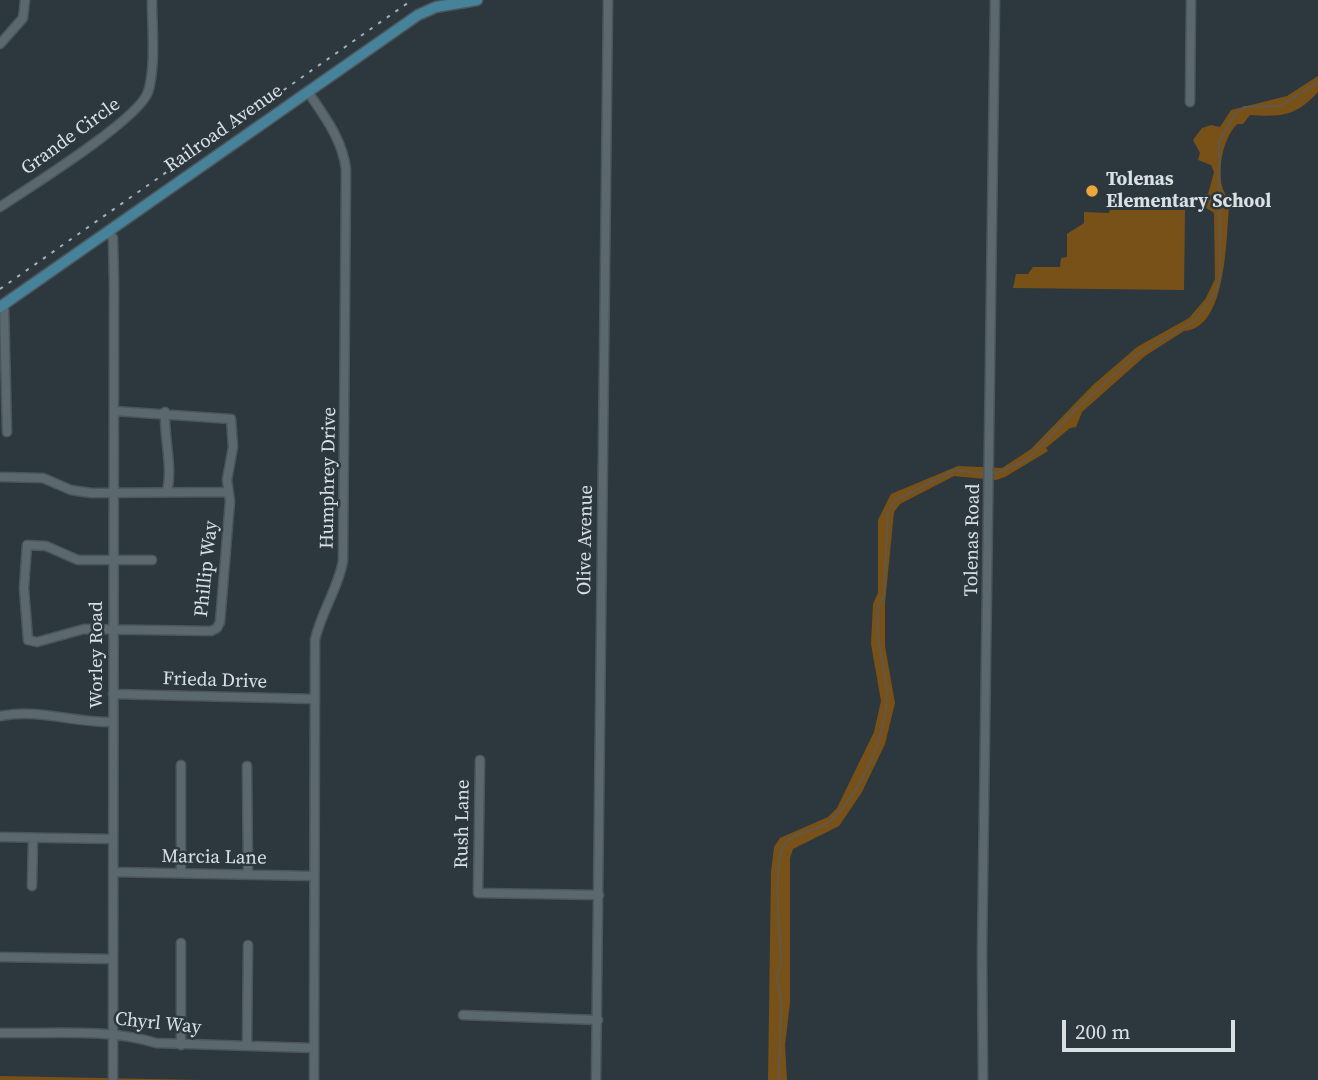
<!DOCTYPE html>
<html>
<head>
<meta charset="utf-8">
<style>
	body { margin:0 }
	#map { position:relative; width:1318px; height:1080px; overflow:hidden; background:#2c383e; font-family:"Source Serif 4",serif }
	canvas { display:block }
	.scale { position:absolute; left:1062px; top:1020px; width:173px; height:32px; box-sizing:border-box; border:4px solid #d9e0e4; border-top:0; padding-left:9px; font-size:21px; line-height:24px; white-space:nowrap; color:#d9e0e4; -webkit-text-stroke:5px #2c383e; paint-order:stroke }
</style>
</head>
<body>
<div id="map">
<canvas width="1318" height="1080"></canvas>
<div class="scale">200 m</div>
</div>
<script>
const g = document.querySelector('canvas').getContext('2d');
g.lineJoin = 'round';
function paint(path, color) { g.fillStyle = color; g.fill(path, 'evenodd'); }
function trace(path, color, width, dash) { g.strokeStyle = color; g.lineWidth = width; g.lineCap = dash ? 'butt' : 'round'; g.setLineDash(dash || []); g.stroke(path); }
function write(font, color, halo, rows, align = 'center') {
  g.font = font + ' "Source Serif 4",serif'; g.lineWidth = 5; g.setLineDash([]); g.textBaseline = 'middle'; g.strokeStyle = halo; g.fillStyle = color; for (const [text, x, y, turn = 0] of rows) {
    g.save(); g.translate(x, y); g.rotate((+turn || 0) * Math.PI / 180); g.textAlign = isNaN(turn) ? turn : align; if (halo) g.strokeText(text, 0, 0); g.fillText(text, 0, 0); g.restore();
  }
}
paint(new Path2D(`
	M 1318,76 L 1318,92 C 1296,116 1282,117 1250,115 L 1243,124 L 1237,124 C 1223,139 1218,166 1222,186 C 1224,193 1229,200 1229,207 C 1226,238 1227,329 1184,331 L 1145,356 L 1082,412 L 1076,427 L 1070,428 L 1046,448 L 1048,451 L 1005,477 L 996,480 L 954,476 L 900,504 L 894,512 L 885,603 L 885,646 L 895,703 L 885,744 L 862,792 L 839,826 L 793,849 L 790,858 L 790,1003 L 785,1045 L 787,1080 L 768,1080 L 771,872 L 774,847 L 780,838 L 828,817 L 837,808 L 874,732 L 881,701 L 871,644 L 873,604 L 878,593 L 878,520 L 891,494 L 958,466 L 1002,468 L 1031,449 L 1093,385 L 1137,347 L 1189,318 L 1206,298 L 1215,279 L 1214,213 L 1205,207 L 1204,195 L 1208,194 L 1214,172 L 1211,165 L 1198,160 L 1200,153 L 1193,140 L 1202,128 L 1211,125 L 1220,127 L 1231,110 L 1287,96 Z
	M 1110,210 L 1185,210 L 1184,290 L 1013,288 L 1016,274 L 1028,274 L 1033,267 L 1060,267 L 1061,258 L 1067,257 L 1067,234 L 1084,223 L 1084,212 L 1109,213 Z
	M 0,1076 L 202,1080 L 0,1080 Z`), '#785119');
trace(new Path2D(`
	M 992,475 L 1027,460 L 1078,407 L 1135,356 L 1194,321 L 1216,292 L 1220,277 L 1219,141 L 1235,114 L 1244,107 L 1280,106 L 1318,82
	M 779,1080 L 781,1002 L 777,976 L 781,964 C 780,940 773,865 783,847 C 791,830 815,833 829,822 C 850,805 870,767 878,741 C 883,726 887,710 887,694 C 886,667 868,619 884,595 L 888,512 L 896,500 L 955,470 L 987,474`), '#625849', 2);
const minor = new Path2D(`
	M 0,44 L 23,18 L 25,0
	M 308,92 C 325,117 342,139 346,169 L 343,561 C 338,589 321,612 315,640 L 314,1080
	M 1190,102 L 1191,0
	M 0,207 C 30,187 138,120 148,92 C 156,68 152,26 152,0
	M 109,232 L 113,238 L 114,284 L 113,1080
	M 4,305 L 7,432
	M 114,411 L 231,419 L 233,447 L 227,480 L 230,501 L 220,622 L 217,628 L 211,631 L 84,629 L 37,642 L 28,640 L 24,588 L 27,545 L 46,546 L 78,560 L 152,560
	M 165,412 C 164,439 173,467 167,492
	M 0,477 L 43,478 L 71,490 L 91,493 L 228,492
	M 113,694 L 315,699
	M 0,716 C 41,708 71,723 113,722
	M 480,760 L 478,893 L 599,895
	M 181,765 L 181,873
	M 247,766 L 248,874
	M 0,837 L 113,839
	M 113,872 L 314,876
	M 32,886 L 33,838
	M 0,957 L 112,959
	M 463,1015 L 598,1020
	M 0,1033 C 50,1034 108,1028 156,1043 L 314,1048
	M 181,1045 L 181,943
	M 247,1046 L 248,945
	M 596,1080 L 608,0
	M 983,1080 L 982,953 L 995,0`);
const major = new Path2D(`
	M 0,307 L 418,15 L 436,7 L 477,0`);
trace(minor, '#4b555a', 11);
trace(major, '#4b555a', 13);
trace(minor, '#5b696f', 8);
trace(major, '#47829b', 10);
trace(new Path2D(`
	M 0,289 L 412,0`), '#a8b0b5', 2, [3.5, 7]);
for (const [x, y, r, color] of [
	[1092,191,7,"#efa73d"]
]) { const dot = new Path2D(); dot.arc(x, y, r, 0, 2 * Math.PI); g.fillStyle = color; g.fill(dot); trace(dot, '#2c383e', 2.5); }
write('19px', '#d9e0e4', '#2c383e', [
	["Railroad Avenue",224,129,-35],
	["Grande Circle",71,137,-36],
	["Humphrey Drive",329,478,-89],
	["Olive Avenue",586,540,-89],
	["Tolenas Road",973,540,-89],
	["Phillip Way",207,569,-84],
	["Worley Road",97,655,-90],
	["Frieda Drive",215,681,2],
	["Rush Lane",463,824,-89],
	["Marcia Lane",214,858,1],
	["Chyrl Way",158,1024,6]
]);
write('bold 19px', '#d9e0e4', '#2c383e', [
	["Tolenas",1106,180],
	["Elementary School",1106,202]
], 'left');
</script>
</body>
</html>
